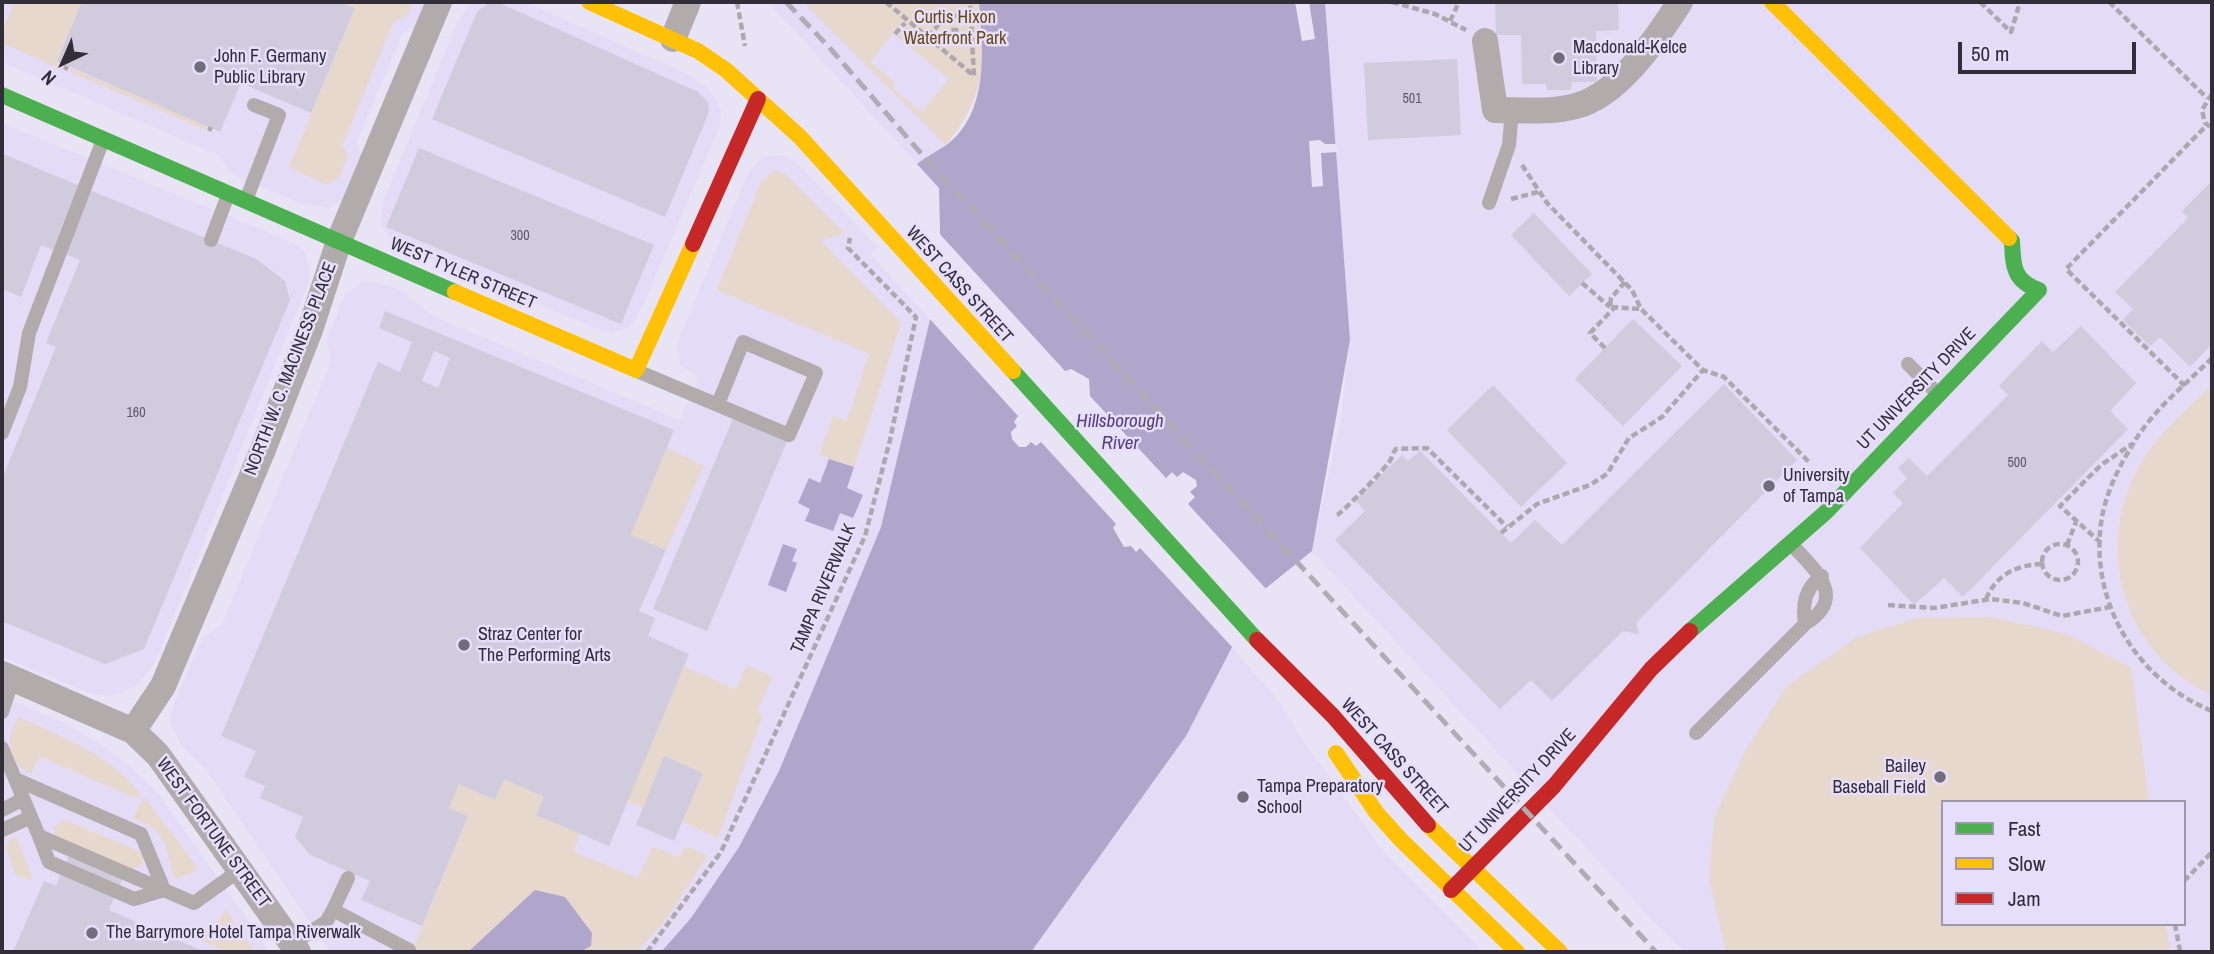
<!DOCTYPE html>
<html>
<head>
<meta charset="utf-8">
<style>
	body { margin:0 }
	#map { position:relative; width:2214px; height:954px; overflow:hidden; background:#e9e4f5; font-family:"Archivo Narrow",sans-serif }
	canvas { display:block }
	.frame { position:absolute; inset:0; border:4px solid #312e39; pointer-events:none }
	.legend { position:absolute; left:1941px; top:800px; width:245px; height:126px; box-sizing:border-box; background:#e6defb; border:2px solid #9e98ad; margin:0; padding:9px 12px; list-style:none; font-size:21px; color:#312e39 }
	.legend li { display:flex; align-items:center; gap:14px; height:35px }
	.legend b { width:35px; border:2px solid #9e98ad }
	.north { position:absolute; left:28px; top:28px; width:70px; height:70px; -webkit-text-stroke:5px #e6defb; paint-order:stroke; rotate:224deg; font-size:19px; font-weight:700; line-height:28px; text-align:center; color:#312e39 }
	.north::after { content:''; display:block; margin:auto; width:24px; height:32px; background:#312e39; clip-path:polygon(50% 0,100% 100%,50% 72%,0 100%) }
	.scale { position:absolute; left:1958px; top:42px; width:178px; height:32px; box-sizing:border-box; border:4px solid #312e39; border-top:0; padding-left:9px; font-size:21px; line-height:24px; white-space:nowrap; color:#312e39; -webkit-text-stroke:5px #e6defb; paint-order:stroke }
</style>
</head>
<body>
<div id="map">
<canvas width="2214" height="954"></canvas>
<div class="frame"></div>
<ul class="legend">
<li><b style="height:9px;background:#4caf50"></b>Fast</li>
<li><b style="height:9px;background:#ffc107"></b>Slow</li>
<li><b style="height:9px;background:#c62828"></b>Jam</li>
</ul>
<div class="north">N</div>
<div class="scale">50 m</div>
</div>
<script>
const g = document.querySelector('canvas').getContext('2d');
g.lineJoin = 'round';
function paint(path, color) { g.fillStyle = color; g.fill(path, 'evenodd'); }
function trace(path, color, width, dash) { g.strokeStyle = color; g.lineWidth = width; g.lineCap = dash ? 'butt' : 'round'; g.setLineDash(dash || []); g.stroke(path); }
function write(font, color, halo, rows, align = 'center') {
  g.font = font + ' "Archivo Narrow",sans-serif'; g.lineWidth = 5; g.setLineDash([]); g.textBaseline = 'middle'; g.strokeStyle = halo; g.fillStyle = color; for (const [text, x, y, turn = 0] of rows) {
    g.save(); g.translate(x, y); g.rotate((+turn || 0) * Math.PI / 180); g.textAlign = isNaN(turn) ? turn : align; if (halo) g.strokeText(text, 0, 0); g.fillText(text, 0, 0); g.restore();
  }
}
paint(new Path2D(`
	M 2,2 L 429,2 L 419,25 L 403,33 L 356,143 L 363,157 L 343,199 L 329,208 L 302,204 L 231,174 L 220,156 L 2,62 Z
	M 469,2 L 526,2 L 687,74 L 705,86 L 716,99 L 721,111 L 720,126 L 641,310 L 633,324 L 625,329 L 613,333 L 600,330 L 396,245 L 380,225 L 383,201 L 457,24 Z
	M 768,2 L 979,2 L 946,145 L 917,164 Z
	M 1325,2 L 2212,2 L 2212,952 L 1685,952 L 1658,926 L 1312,551 L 1340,422 L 1350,340 ZM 1943,802 L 2184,802 L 2184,924 L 1943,924 Z
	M 2,123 L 294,243 L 303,250 L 310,267 L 309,281 L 159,653 L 150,670 L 137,685 L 111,696 L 95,695 L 2,657 Z
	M 782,155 L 796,162 L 878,247 L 871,254 L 931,321 L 881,527 L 870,559 L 779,771 L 739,847 L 691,918 L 661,952 L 330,952 L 205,768 L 179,742 L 171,724 L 172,709 L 199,645 L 204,636 L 221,626 L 331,361 L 327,339 L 343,298 L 362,281 L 381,283 L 400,290 L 435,317 L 680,420 L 699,378 L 680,365 L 677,344 L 747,175 L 762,157 Z
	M 1232,647 L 1277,699 L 1302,739 L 1385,854 L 1483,952 L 1031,952 L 1186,736 Z
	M 2,696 L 60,721 L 110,750 L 136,772 L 158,793 L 270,952 L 2,952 Z`), '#e4dbf7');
paint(new Path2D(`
	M 14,2 L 82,2 L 57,61 L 63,64 L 61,69 L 2,43 L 2,32 Z
	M 340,2 L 413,2 L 408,15 L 393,23 L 342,146 L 348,156 L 339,178 L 326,184 L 289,168 L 355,8 Z
	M 803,2 L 979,2 C 984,65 988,93 946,145 ZM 903,21 L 907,25 L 897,37 L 949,79 L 922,112 L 892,88 L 895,83 L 870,62 Z
	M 71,68 L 208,126 L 206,130 L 70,72 Z
	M 774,170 L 785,174 L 844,233 L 821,241 L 901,323 L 854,467 L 819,455 L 833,416 L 847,421 L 869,354 L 717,290 L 761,182 Z
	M 2212,385 L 2212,695 C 2122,654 2091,544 2143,460 C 2161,431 2189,408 2212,385 Z
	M 667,448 L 704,466 L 666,550 L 631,535 Z
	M 1991,617 L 2064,633 L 2131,667 L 2149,802 L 1943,802 L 1943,924 L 2166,924 L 2170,952 L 1726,952 L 1709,879 L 1714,818 L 1745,752 L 1786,687 L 1857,637 L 1916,618 Z
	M 747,665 L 773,677 L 757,712 L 763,715 L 718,838 L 683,822 L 703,773 L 665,757 L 643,808 L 627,801 L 683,666 L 736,689 Z
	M 19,717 C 61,737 110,754 140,794 L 135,798 L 39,756 L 31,774 C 8,763 4,736 19,717 Z
	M 504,779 L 544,797 L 537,815 L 579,833 L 574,852 L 638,878 L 653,847 L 680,857 L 685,846 L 708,855 L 668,917 L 637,952 L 580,952 L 591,946 L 592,933 L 565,898 L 535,890 L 468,952 L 412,952 L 468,817 L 449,808 L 459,784 L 495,800 Z
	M 144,797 L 197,867 L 196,871 L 175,879 C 166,851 167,825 132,819 Z
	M 65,820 L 137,850 L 143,856 L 142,864 L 131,870 L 56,837 L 54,826 Z
	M 12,837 L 16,837 L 32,876 L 31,881 L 15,874 L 6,847 Z
	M 226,910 L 255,952 L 227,952 L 188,935 L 213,927 Z`), '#e7d8cd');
paint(new Path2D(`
	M 979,2 L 1325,2 L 1350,340 L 1312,551 L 1260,593 L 1186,736 L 1031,952 L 661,952 L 691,918 L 739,847 L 779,771 L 881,527 L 941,273 L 939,188 L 917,164 C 926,157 935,152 945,146 C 990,114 983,49 979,2 Z
	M 829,459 L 854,467 L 847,488 L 863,495 L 853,518 L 840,513 L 833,531 L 805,521 L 810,509 L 798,503 L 809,478 L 820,483 Z
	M 783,544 L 797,549 L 792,561 L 797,563 L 786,592 L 768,585 Z
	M 535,890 L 565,897 L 592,933 L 591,946 L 580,952 L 468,952 Z`), '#b0a5cb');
paint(new Path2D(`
	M 1295,2 L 1309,2 L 1315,39 L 1302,41 Z
	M 1320,140 L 1325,144 L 1337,144 L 1338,152 L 1321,153 L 1323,186 L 1312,187 L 1309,141 Z
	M 937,231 L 1065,371 L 1071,369 L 1089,379 L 1090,396 L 1166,478 L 1172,472 L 1177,477 L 1183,472 L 1196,480 L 1197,486 L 1190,492 L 1195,497 L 1188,504 L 1268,591 L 1234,649 L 1140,548 L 1136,552 L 1131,546 L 1124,547 L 1113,528 L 1116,524 L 1041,442 L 1036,446 L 1031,442 L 1026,447 L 1019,447 L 1012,439 L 1011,432 L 1017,426 L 1014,422 L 1018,416 L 928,317 L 938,272 Z`), '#e9e4f5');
paint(new Path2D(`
	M 82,2 L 340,2 L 355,8 L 311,113 L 241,83 L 220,132 L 57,61 Z
	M 497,2 L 698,92 L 708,102 L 709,112 L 665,217 L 432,119 L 477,12 L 488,3 Z
	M 1495,2 L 1618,2 L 1619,30 L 1596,31 L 1597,82 L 1572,82 L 1571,90 L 1547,90 L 1546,84 L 1522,84 L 1521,35 L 1496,35 Z
	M 1457,59 L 1461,135 L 1368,140 L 1364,63 Z
	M 419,148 L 654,245 L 621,324 L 386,227 Z
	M 3,154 L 256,259 L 285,281 L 290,300 L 144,649 L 105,664 L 2,621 L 2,479 L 56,347 L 46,343 L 80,260 L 41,245 L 21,297 L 2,289 L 2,250 L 5,242 L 2,241 Z
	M 2212,181 L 2212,344 L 2190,367 L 2160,337 L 2150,346 L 2123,320 L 2133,309 L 2115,292 L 2188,218 L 2182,211 Z
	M 1534,213 L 1592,274 L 1569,296 L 1511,235 Z
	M 385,311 L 674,430 L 631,535 L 666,550 L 639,611 L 655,618 L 648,636 L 689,654 L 609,846 L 536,815 L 544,797 L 504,779 L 495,800 L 459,784 L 449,808 L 468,816 L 422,926 L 361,900 L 370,881 L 310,855 L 295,837 L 303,817 L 260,798 L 265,786 L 244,777 L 256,751 L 221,736 L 378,362 L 400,372 L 412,342 L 379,328 ZM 434,351 L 450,358 L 438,388 L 422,381 Z
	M 1633,319 L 1682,366 L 1623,426 L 1575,379 Z
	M 2081,326 L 2136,383 L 2110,411 L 2128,429 L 1963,597 L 1944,578 L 1914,605 L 1860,548 L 1903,503 L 1893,493 L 1907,478 L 1898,468 L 1909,458 L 1927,476 L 2008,395 L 1999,386 L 2042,341 L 2053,352 Z
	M 1724,384 L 1797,460 L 1636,623 L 1639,634 L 1623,631 L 1552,701 L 1531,680 L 1500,709 L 1335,540 L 1365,511 L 1355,500 L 1402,455 L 1408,461 L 1420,451 L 1511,543 L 1535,520 L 1562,545 Z
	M 1493,385 L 1567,463 L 1521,507 L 1447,430 Z
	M 734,416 L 788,439 L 707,631 L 653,609 Z
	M 664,756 L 703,773 L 674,841 L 636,825 Z
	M 69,855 L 123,878 L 109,910 L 205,952 L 13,952 L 44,881 L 56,886 Z`), '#d0cbdd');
trace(new Path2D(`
	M 737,2 L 745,46
	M 886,2 L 974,76 L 970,2
	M 1392,2 L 1435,14 L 1466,30
	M 1980,2 L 2011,32 L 2020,2
	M 2109,2 L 2207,98
	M 1450,21 L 1459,2
	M 895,34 L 905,23
	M 928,37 L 945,17 L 971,14
	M 938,46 L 951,30 L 960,30
	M 65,70 L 67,66
	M 2212,94 L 2202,110 L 2205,123 L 2212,128
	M 209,131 L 211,127
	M 1522,165 L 1547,203 L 1632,290 L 1641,309 L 1703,370 L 1724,377 L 1809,462
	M 1511,199 L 1538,192
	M 1625,282 L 1611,298 L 1610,307 L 1641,309
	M 1582,283 L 1610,307
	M 1605,348 L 1590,333 L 1614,308
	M 2212,358 C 2185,385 2152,411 2133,444 C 2118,468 2105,495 2101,523 C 2090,604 2138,681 2212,711
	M 2185,386 L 2066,269 L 2207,125
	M 1337,515 C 1342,513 1389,465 1391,459 C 1393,455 1393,452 1396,449 L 1427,448 L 1507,527
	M 1501,533 L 1537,504 L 1590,485 L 1607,474 L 1629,438 L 1662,417 L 1703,370
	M 2101,543 L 2060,506 L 2101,465 L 2132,444
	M2042 562a18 18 0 1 1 36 0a18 18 0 1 1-36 0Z
	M 2067,545 L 2076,522
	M 1986,599 C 1996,575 2016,565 2042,564
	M 1888,605 L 1934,608 L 1991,599 L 2023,603 L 2062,616 L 2110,607
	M 2184,881 L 2212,852
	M 2175,924 L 2180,951
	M 647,952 L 721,852 L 865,536 L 890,440 L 916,317 L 848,248 L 850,238`), '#ada8ad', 4.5, [7, 3.5]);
trace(new Path2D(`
	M 246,200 L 279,115 L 254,105
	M 1489,203 L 1509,145 L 1512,110
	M 211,240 L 228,195
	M 1908,364 L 1938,394
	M 637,371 L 789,435 L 816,373 L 743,342 L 718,404
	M 2,433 L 20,387 L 29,333 L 103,140
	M 1805,624 C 1802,604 1805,588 1822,576
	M 2,712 L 13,679
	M 1696,733 L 1805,624 C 1849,597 1814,569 1790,543
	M 2,748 L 39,836 L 194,903 L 240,870
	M 15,779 L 141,834 L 164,890 L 134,899 L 49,862 L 39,836
	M 2,810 L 23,799
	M 2,830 L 31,817
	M 333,910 L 348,878
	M 292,944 L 326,922 L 333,910 L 409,950`), '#b1acab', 14);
trace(new Path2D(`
	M 673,39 L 688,2
	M 1485,41 L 1495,110 C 1521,110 1550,113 1576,106 C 1619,95 1657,38 1680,2
	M 2,674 L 133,731 L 158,755 L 298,952
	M 133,731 L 163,686 L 262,452 L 310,330 L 339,241 L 439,2`), '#b1acab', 26);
trace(new Path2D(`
	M 2,95 L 455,292
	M 1013,371 L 1257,640
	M 1690,631 L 1826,512 L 2039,290 C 2013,281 2013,266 2012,241 L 2009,238`), '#4caf50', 16);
trace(new Path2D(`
	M 589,2 L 698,51 L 726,70 L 800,137 L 1013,371
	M 1772,2 L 2009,238
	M 455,292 L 636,370 L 693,244
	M 1336,753 L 1376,812 L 1400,839 L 1517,952
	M 1428,825 L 1560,952`), '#ffc107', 16);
trace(new Path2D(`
	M 693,244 L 758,99
	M 1257,640 L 1333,716 L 1428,825
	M 1451,890 L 1554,786 L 1651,669 L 1690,631`), '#c62828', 16);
trace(new Path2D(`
	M 786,2 L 829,47 L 925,158 L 1656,952`), '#b0acb3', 5, [14, 7]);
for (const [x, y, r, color] of [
	[1559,58,7,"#716e7b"],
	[200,67,7,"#716e7b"],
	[1769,486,7,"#716e7b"],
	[464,645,7,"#716e7b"],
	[1940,777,7,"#716e7b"],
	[1243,797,7,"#716e7b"],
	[92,933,7,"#716e7b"]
]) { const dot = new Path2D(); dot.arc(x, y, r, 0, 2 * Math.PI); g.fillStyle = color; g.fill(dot); trace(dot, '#e6defb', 2.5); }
write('14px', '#5c5966', null, [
	["501",1412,99],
	["300",520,236],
	["160",136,413],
	["500",2017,463]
]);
write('18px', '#674912', '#e6defb', [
	["Curtis Hixon",955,18],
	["Waterfront Park",955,39]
]);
write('18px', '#312e39', '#e6defb', [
	["Macdonald-Kelce",1573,48],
	["Library",1573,69],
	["John F. Germany",214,57],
	["Public Library",214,78],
	["University",1783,476],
	["of Tampa",1783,497],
	["Straz Center for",478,635],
	["The Performing Arts",478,656],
	["Bailey",1926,767,"right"],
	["Baseball Field",1926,788,"right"],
	["Tampa Preparatory",1257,787],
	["School",1257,808],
	["The Barrymore Hotel Tampa Riverwalk",106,933]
], 'left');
write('18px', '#312e39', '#e6defb', [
	["WEST TYLER STREET",463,274,23],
	["WEST CASS STREET",959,285,48],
	["NORTH W. C. MACINESS PLACE",291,369,-69],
	["UT UNIVERSITY DRIVE",1917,389,-46],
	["TAMPA RIVERWALK",824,589,-67],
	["WEST CASS STREET",1394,757,48],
	["UT UNIVERSITY DRIVE",1518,791,-47],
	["WEST FORTUNE STREET",213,833,54]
]);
write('italic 19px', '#55407c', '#e6defb', [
	["Hillsborough",1120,422],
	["River",1120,444]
]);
</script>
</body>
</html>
